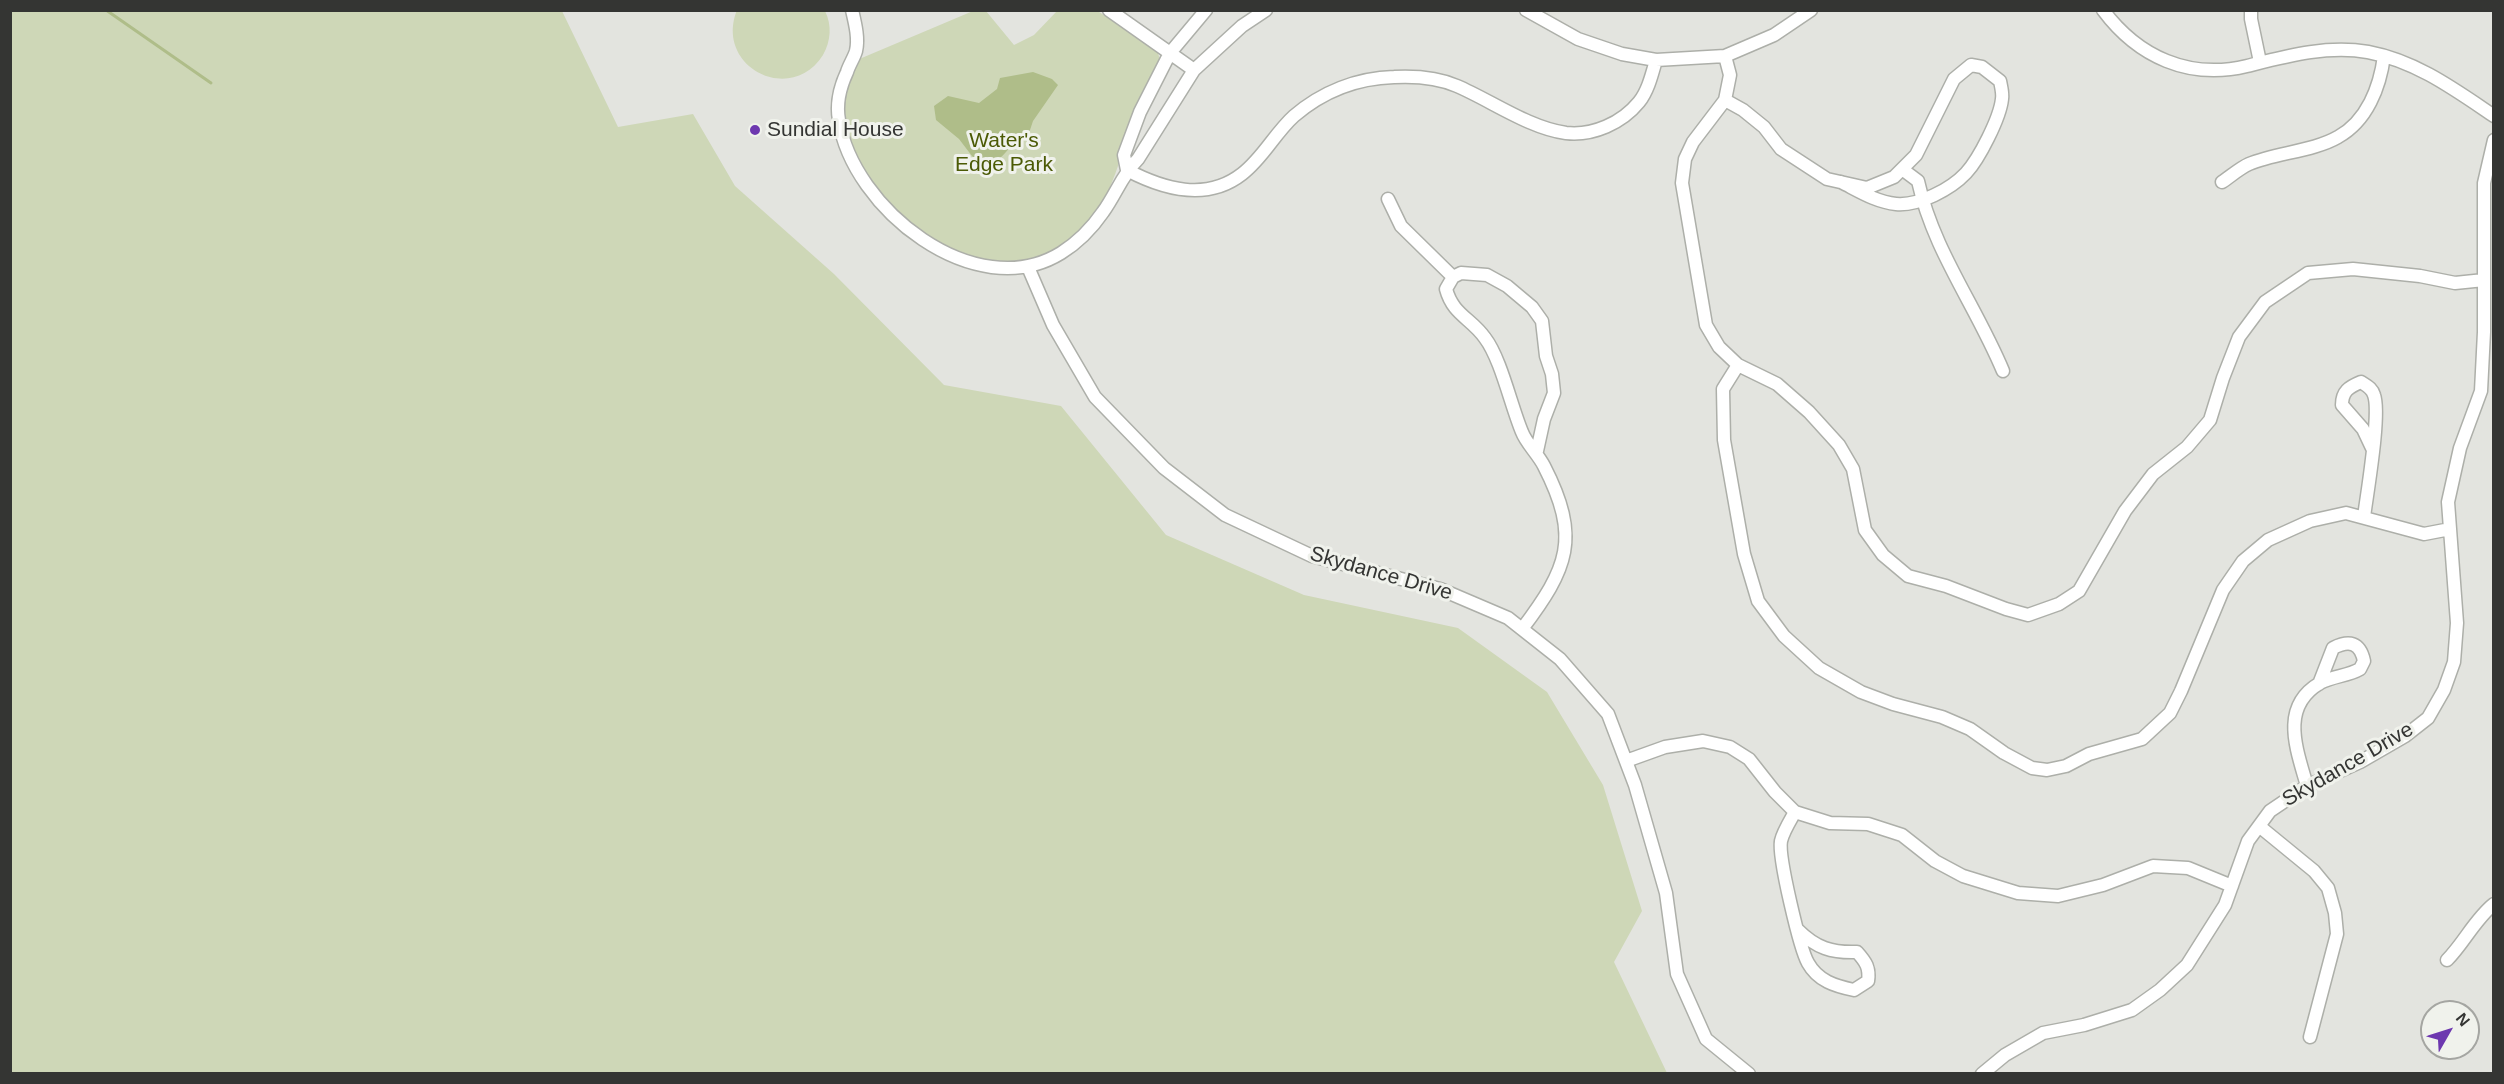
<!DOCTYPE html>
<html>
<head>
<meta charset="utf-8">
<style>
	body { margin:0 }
	#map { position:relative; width:2504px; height:1084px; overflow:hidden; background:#e3e4df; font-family:Arial,sans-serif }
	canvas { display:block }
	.frame { position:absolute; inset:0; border:12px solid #343533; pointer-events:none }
	.north { position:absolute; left:2420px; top:1000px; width:60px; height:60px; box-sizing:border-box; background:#f0f2ec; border:2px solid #a5a6a2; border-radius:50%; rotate:51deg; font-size:16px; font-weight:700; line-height:24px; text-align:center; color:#343533 }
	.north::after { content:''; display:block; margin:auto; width:21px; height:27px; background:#6d38af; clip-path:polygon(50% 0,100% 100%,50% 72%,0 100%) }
</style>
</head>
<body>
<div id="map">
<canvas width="2504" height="1084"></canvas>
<div class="frame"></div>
<div class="north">N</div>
</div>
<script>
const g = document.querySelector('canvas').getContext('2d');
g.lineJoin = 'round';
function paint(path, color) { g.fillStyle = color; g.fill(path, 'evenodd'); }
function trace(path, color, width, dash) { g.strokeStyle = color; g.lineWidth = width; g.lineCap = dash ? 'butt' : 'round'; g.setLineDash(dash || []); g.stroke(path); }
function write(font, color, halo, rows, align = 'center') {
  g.font = font + ' Arial,sans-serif'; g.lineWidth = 6; g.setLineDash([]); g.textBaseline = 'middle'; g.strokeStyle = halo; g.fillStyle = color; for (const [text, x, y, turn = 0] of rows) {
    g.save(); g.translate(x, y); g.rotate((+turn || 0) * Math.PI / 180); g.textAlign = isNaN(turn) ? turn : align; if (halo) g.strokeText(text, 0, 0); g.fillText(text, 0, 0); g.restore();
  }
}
paint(new Path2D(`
	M 737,10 L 825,11 C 832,25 831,41 823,55 C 791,106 714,67 737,10 Z
	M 1096,10 L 1157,50 L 1161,63 C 1154,76 1146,89 1140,103 C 1121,146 1114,205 1076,237 C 1018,283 953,259 903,216 C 895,209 885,203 879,195 C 872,188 868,177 863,168 C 853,152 845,136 843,117 C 841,97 850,79 857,60 L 973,11 L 986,11 L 1014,45 L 1034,35 L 1057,11 Z
	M 10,11 L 562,11 L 618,127 L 693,114 L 735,186 L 834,274 L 944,385 L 1061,406 L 1166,535 L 1304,595 L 1458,628 L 1547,692 L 1603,785 L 1642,911 L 1614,962 L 1667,1073 L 11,1073 Z`), '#ced7b7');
paint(new Path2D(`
	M 1033,72 L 1052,79 L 1058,85 L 1033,121 L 1029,133 C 1008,140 1007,162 983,166 L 972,156 L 959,139 L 936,120 L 934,106 L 948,96 L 979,103 L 997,89 L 1000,78 Z`), '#afbd89');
trace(new Path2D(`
	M 106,10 L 211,83`), '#afbd89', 3);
const minor = new Path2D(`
	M 852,10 C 855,23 859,38 856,51 C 854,58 849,65 847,72 C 840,87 836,104 839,120 C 852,208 975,306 1061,253 C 1077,243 1092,228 1103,212 C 1116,194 1122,175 1138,159 L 1194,70 L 1242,26 L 1266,10
	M 1109,10 L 1194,70
	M 1526,10 L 1578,39 L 1622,54 L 1656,60 L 1725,56 L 1774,35 L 1811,10
	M 2103,10 C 2138,57 2189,80 2247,66 C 2287,56 2327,45 2368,52 C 2416,61 2454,89 2494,116
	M 2251,10 L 2251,19 L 2260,62
	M 1725,56 L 1730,75 L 1725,100 L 1693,142 L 1685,159 L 1682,183 L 1706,325 L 1719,347 L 1738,365 L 1777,384 L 1809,412 L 1839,445 L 1853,469 L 1865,530 L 1883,555 L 1908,576 L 1946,586 L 2006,609 L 2028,615 L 2059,604 L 2079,591 L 2125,511 L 2153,474 L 2187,447 L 2210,420 L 2223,378 L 2239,337 L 2265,302 L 2308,273 L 2353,269 L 2420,276 L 2455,283 L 2484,280
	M 1725,100 L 1743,110 L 1764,127 L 1781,149 L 1827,179 L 1867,188 L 1894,177 L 1916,155 L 1954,79 L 1971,65 L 1982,67 L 2000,81 C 2001,86 2003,93 2002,99 C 2000,118 1979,159 1966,173 C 1951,189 1919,206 1896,204 C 1876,202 1859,191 1841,182
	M 1902,169 L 1918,181 C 1933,250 1976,306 2003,371
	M 1127,170 C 1163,189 1206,202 1242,174 C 1263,158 1275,133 1294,116 C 1322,92 1357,78 1394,77 C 1414,76 1439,78 1457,86 C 1490,100 1529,128 1566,133 C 1593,136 1622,123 1639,102 C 1648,91 1652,74 1656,60
	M 1127,170 L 1124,155 L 1140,112 L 1170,53 L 1206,10
	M 2222,182 C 2231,176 2240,168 2249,164 C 2275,153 2314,151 2338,137 C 2367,121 2380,87 2384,56
	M 1388,199 L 1401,226 L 1453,277
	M 1028,267 L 1053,325 L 1095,397 L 1164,468 L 1225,515 L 1312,556 L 1440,589 L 1508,618 L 1560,659 L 1608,714 L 1635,785 L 1666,893 L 1677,974 L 1706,1039 L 1749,1074
	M 1738,365 L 1723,389 L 1724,440 L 1744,554 L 1758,601 L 1784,636 L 1819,668 L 1861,692 L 1893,704 L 1942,717 L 1970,729 L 2004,753 L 2032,768 L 2047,770 L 2066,766 L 2089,754 L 2142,739 L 2170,713 L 2181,691 L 2223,590 L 2243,561 L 2268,540 L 2310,521 L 2346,513 L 2424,534 L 2450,529
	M 2364,517 C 2367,493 2381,414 2374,395 C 2372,388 2367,386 2361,382 C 2349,387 2342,391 2342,405 L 2363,429 L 2372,448
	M 1522,629 C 1568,568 1581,538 1544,466 C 1538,454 1526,443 1522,432 C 1511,406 1501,359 1485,338 C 1471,318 1453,315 1446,289 L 1453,277 L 1461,273 L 1487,275 L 1507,286 L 1532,307 L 1542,321 L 1546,356 L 1552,374 L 1554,393 L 1544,419 L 1537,451
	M 1626,761 L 1665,747 L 1703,741 L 1730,747 L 1749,759 L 1775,792 L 1795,812 L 1830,823 L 1868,824 L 1902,835 L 1935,861 L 1963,876 L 2018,893 L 2058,896 L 2103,885 L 2153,866 L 2188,868 L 2232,886
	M 2307,786 C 2297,750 2279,707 2320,683 C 2333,676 2348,676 2360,669 L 2364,661 C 2360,642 2349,640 2333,648 L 2319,684
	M 1795,812 C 1790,821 1783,832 1781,841 C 1778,857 1800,949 1808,963 C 1818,981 1835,986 1854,990 L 1868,981 C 1870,968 1866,962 1857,952 C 1832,953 1816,948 1798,930
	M 2259,826 L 2314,871 L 2328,888 L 2335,913 L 2337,934 L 2310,1037
	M 2447,960 C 2464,943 2475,919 2494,904
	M 1982,1074 L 2005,1055 L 2043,1033 L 2084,1025 L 2132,1010 L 2160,990 L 2187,965 L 2225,905 L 2248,841 L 2270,811 L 2307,786 L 2360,762 L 2405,736 L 2428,718 L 2444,690 L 2454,662 L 2457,623 L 2448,502 L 2460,448 L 2481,391 L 2484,332 L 2484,183 L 2494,140`);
trace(minor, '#adafa9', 15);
trace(minor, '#fff', 12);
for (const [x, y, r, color] of [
	[755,130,6,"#6d38af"]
]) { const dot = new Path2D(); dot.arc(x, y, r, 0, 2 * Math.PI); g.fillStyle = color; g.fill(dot); trace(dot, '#f0f2ec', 2); }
write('21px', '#343533', '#f0f2ec', [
	["Sundial House",767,130]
], 'left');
write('21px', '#4b5a05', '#f0f2ec', [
	["Water's",1004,141],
	["Edge Park",1004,165]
]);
write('21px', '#343533', '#f0f2ec', [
	["Skydance Drive",1381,574,16],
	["Skydance Drive",2348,765,-30]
]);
</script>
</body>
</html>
